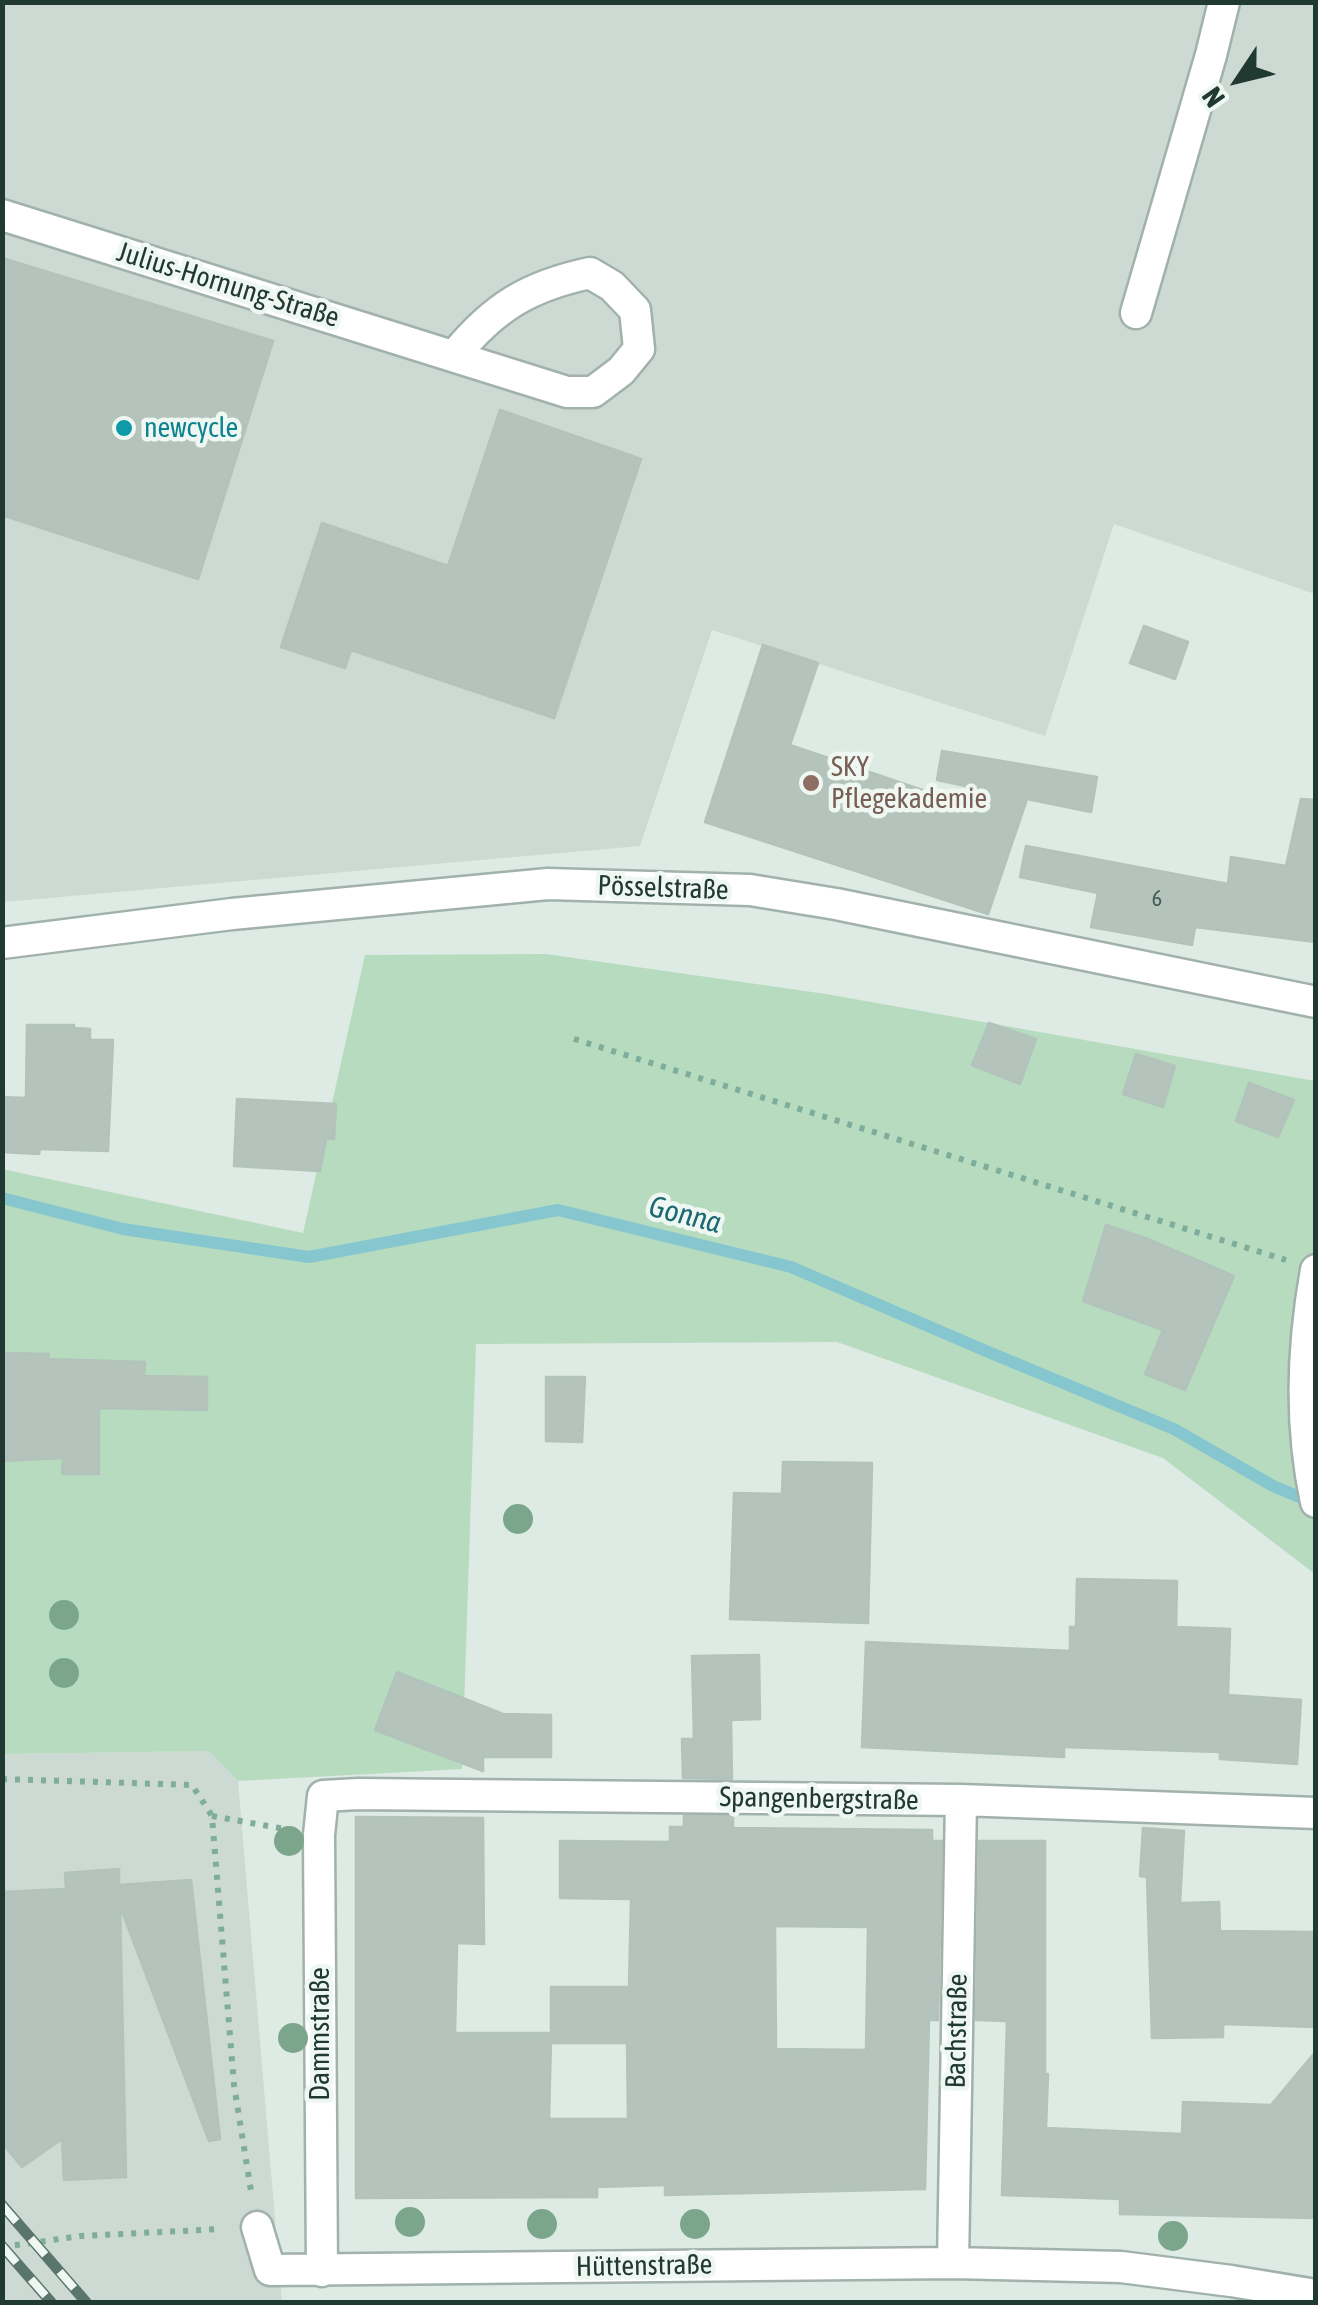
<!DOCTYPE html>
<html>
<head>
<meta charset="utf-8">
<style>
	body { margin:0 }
	#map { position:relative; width:1318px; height:2305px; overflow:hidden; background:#deeae4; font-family:"Asap Condensed",sans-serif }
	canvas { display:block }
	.frame { position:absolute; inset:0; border:5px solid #203931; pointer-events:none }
	.north { position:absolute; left:1188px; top:30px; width:100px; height:100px; -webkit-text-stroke:8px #eff7f2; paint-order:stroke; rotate:235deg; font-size:28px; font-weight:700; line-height:40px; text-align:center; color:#203931 }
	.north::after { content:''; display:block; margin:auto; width:35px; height:45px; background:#203931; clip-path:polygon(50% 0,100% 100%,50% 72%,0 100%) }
</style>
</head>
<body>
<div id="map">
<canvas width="1318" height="2305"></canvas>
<div class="frame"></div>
<div class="north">N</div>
</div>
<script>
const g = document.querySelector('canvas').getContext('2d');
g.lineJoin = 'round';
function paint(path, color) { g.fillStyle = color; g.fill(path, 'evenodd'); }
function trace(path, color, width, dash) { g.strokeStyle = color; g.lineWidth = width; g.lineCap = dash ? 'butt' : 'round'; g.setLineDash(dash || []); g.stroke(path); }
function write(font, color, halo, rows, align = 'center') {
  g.font = font + ' "Asap Condensed",sans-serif'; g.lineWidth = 9; g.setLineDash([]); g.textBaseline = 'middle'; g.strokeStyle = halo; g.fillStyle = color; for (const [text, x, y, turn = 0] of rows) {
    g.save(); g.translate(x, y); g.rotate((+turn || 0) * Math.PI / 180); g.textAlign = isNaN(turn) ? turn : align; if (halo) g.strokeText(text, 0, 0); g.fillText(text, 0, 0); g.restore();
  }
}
paint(new Path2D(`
	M 3,3 L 1315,3 L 1315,594 L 1114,524 L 1045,736 L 712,630 L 640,846 L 3,902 Z
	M 209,1751 L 238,1781 L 282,2302 L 3,2302 L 2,1754 Z`), '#cdd9d3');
paint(new Path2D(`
	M 546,954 L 826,994 L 1315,1081 L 1315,1574 L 1163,1458 L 837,1342 L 476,1344 L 462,1769 L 238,1781 L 209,1751 L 3,1754 L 2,1169 L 303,1233 L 365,955 Z`), '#b7dbbf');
trace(new Path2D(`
	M 2,1198 L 123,1229 L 309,1257 L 558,1210 L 791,1267 L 986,1351 L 1174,1429 L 1273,1486 L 1316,1504`), '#86c7cf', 12);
const building = new Path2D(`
	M 2,258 L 273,341 L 198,579 L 2,515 Z
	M 500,410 L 641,459 L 554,718 L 351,650 L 345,668 L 281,647 L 322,523 L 448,566 Z
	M 1144,626 L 1188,642 L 1175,679 L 1130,663 Z
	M 763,645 L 818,663 L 790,745 L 984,811 L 990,791 L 937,780 L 942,751 L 1097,777 L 1091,812 L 1027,799 L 988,914 L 705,822 Z
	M 1301,799 L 1316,800 L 1316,942 L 1195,927 L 1192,945 L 1091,927 L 1098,893 L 1020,877 L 1026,846 L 1228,884 L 1231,857 L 1286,866 Z
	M 989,1023 L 1036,1039 L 1020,1084 L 972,1065 Z
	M 27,1025 L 74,1025 L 74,1028 L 90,1029 L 90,1040 L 113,1040 L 108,1151 L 40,1149 L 39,1154 L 2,1152 L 2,1097 L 26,1098 Z
	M 1136,1054 L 1175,1066 L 1163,1107 L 1123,1094 Z
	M 1249,1083 L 1294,1100 L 1278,1137 L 1236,1121 Z
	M 237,1099 L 336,1104 L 334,1139 L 326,1139 L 320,1171 L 234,1166 Z
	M 1106,1225 L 1148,1239 L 1234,1276 L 1185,1390 L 1145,1374 L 1163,1330 L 1083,1301 Z
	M 2,1353 L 49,1354 L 48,1359 L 145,1362 L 144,1376 L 207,1377 L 207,1410 L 99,1408 L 99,1474 L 62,1474 L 63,1458 L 2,1461 Z
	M 546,1377 L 585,1377 L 582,1442 L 546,1441 Z
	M 783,1462 L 872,1463 L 868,1623 L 730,1619 L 734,1493 L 782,1494 Z
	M 1077,1579 L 1177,1581 L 1176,1627 L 1230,1629 L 1228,1695 L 1301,1700 L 1297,1764 L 1220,1759 L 1220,1752 L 1064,1747 L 1064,1757 L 862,1747 L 866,1642 L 1070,1651 L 1070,1627 L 1076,1627 Z
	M 759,1655 L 760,1719 L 731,1720 L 732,1779 L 683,1778 L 682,1739 L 694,1739 L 692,1656 Z
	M 397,1672 L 503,1714 L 551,1715 L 551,1757 L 483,1757 L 483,1771 L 375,1730 Z
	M 684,1816 L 733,1816 L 733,1828 L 932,1830 L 932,1841 L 942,1841 L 938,2020 L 929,2020 L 925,2189 L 665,2195 L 665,2185 L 597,2187 L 597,2197 L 356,2198 L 356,1817 L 483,1818 L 484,1944 L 457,1943 L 455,2033 L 551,2033 L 551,1987 L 629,1987 L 631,1899 L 560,1898 L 560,1841 L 670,1842 L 670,1827 L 684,1827 ZM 775,1926 L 868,1927 L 866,2050 L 776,2049 ZM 551,2039 L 551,2043 L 627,2043 L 628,2119 L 549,2119 Z
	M 1143,1828 L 1184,1831 L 1180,1903 L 1219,1902 L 1220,1931 L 1316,1932 L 1316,2027 L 1223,2024 L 1223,2037 L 1152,2038 L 1147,1877 L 1140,1876 Z
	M 979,1841 L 1045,1841 L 1045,2074 L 1048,2074 L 1046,2128 L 1182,2134 L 1183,2102 L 1271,2105 L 1316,2051 L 1316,2218 L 1120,2214 L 1120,2199 L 1002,2195 L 1007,2021 L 976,2020 Z
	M 119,1869 L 119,1885 L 191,1880 L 220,2139 L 209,2141 L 120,1906 L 126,2177 L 64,2180 L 62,2139 L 22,2167 L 2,2143 L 2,1892 L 66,1889 L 65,1873 Z`);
paint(building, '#b4c4bd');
trace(building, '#b1c3bb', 2.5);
const minor = new Path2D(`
	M 2,215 L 567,392 L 593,392 L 621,371 L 639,349 L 635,310 L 612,286 L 590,273 C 529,286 494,307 455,355
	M 1136,313 L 1211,55 L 1224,2
	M 2,943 L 232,914 L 548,884 L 750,890 L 836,904 L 1316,1002
	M 257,2227 L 270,2270 L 953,2263 L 1121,2267 L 1231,2281 L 1316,2295
	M 953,2263 L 961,1800
	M 322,2271 L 319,1835 L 323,1796 L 358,1794 L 961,1800 L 1316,1813`);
const tertiary = new Path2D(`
	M 1316,1270 C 1302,1348 1299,1424 1316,1502`);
trace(minor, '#a1b1ab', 35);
trace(tertiary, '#a1b1ab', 35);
trace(new Path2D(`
	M 574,1039 L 1286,1260
	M 2,1779 L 192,1785 L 212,1816 L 234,2085 L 251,2191
	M 212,1816 L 285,1829
	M 2,2247 L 81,2236 L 221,2229`), '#7fad9c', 6, [5, 8]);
trace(minor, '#fff', 30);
trace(tertiary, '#fff', 30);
const rail = new Path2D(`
	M 2,2205 L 86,2302
	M 2,2246 L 51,2302`);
trace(rail, '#5a756c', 11);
trace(rail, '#eff7f2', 8, [22]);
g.fillStyle = '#7ca68b';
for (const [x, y] of [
	[518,1519],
	[64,1615],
	[64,1673],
	[289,1841],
	[293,2038],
	[410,2222],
	[542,2224],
	[695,2224],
	[1173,2236]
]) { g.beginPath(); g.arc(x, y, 15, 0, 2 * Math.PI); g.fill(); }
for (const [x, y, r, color] of [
	[124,428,10,"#0f9aa8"],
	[811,783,10,"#8d6e63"]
]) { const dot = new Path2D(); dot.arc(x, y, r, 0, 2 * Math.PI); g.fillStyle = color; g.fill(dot); trace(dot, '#eff7f2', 4); }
write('22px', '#455c54', null, [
	["6",1157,899]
]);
write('28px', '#203931', '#eff7f2', [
	["Julius-Hornung-Straße",228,285,17],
	["Pösselstraße",663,888,2],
	["Spangenbergstraße",819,1799,1],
	["Bachstraße",957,2031,-89],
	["Dammstraße",320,2034,-90],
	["Hüttenstraße",644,2266,-1]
]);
write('28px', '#0d838f', '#eff7f2', [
	["newcycle",144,428]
], 'left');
write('28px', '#785e54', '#eff7f2', [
	["SKY",831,767],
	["Pflegekademie",831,799]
], 'left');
write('italic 30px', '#1c6973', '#eff7f2', [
	["Gonna",685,1215,14]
]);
</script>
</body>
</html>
